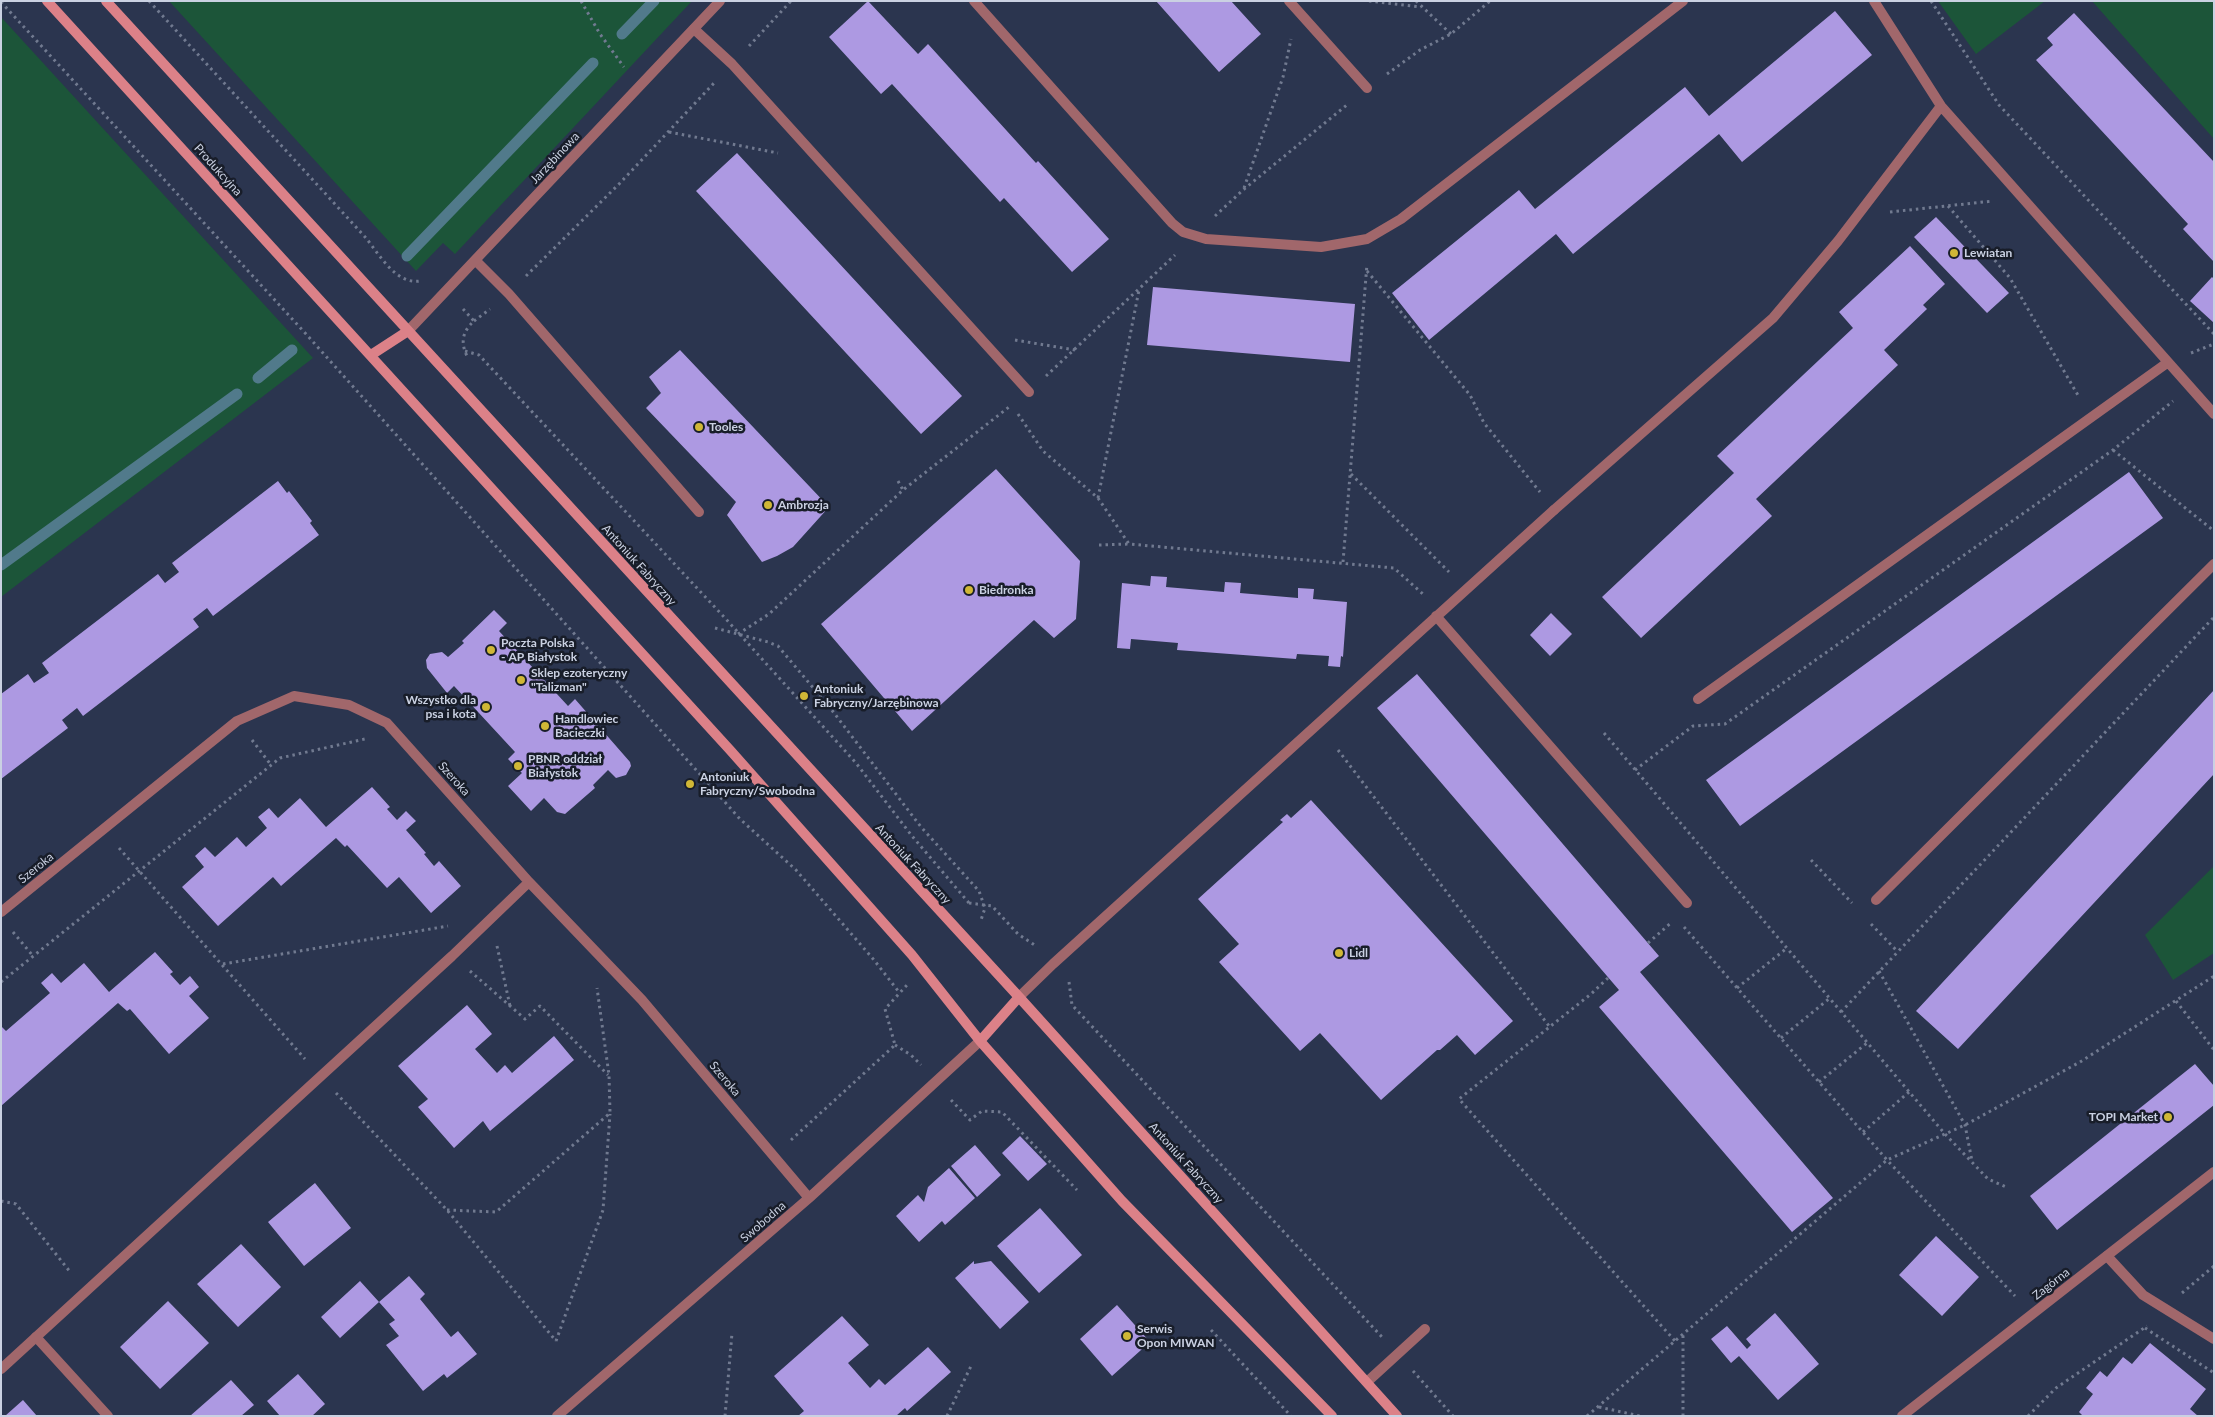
<!DOCTYPE html>
<html>
<head>
<meta charset="utf-8">
<style>
	body { margin:0 }
	#map { position:relative; width:2215px; height:1417px; overflow:hidden; background:#2b354f; font-family:Lato,sans-serif }
	canvas { display:block }
	.frame { position:absolute; inset:0; border:2px solid #cad1e2; pointer-events:none }
</style>
</head>
<body>
<div id="map">
<canvas width="2215" height="1417"></canvas>
<div class="frame"></div>
</div>
<script>
const g = document.querySelector('canvas').getContext('2d');
g.lineJoin = 'round';
function paint(path, color) { g.fillStyle = color; g.fill(path, 'evenodd'); }
function trace(path, color, width, dash) { g.strokeStyle = color; g.lineWidth = width; g.lineCap = dash ? 'butt' : 'round'; g.setLineDash(dash || []); g.stroke(path); }
function write(font, color, halo, rows, align = 'center') {
  g.font = font + ' Lato,sans-serif'; g.lineWidth = 5; g.setLineDash([]); g.textBaseline = 'middle'; g.strokeStyle = halo; g.fillStyle = color; for (const [text, x, y, turn = 0] of rows) {
    g.save(); g.translate(x, y); g.rotate((+turn || 0) * Math.PI / 180); g.textAlign = isNaN(turn) ? turn : align; if (halo) g.strokeText(text, 0, 0); g.fillText(text, 0, 0); g.restore();
  }
}
paint(new Path2D(`
	M 169,1 L 692,1 L 455,254 L 443,243 L 416,271 Z
	M 1938,1 L 2045,1 L 1976,54 Z
	M 2092,1 L 2214,1 L 2214,139 Z
	M 1,17 L 313,358 L 1,597 Z
	M 2214,866 L 2214,953 L 2173,980 L 2145,935 Z`), '#1c5539');
trace(new Path2D(`
	M 622,34 L 654,1
	M 407,256 L 593,63
	M 258,378 L 292,350
	M 1,565 L 237,394`), '#517a8b', 11);
paint(new Path2D(`
	M 868,1 L 918,54 L 928,44 L 1036,163 L 1038,161 L 1109,239 L 1072,272 L 1004,198 L 1000,202 L 892,84 L 881,94 L 829,37 Z
	M 1156,1 L 1231,1 L 1261,34 L 1219,72 Z
	M 1835,11 L 1872,55 L 1742,162 L 1719,134 L 1573,254 L 1556,234 L 1429,340 L 1392,293 L 1519,190 L 1535,209 L 1685,87 L 1709,116 Z
	M 2074,13 L 2214,162 L 2214,262 L 2183,229 L 2188,224 L 2036,60 L 2053,45 L 2047,38 Z
	M 737,153 L 962,396 L 921,434 L 696,191 Z
	M 1936,217 L 2009,293 L 1987,313 L 1914,237 Z
	M 1910,246 L 1945,284 L 1923,305 L 1927,309 L 1884,350 L 1898,365 L 1756,499 L 1772,516 L 1641,638 L 1602,597 L 1734,473 L 1717,456 L 1853,328 L 1839,312 Z
	M 2212,277 L 2214,279 L 2214,323 L 2190,301 Z
	M 1153,287 L 1355,304 L 1350,362 L 1147,345 Z
	M 680,350 L 829,507 L 793,547 L 777,556 L 762,562 L 727,515 L 736,502 L 646,408 L 661,393 L 649,377 Z
	M 996,469 L 1080,561 L 1076,619 L 1054,638 L 1034,620 L 912,731 L 821,624 Z
	M 2129,472 L 2163,518 L 1740,826 L 1706,780 Z
	M 278,481 L 287,493 L 289,491 L 312,521 L 310,523 L 319,535 L 213,616 L 207,608 L 193,619 L 199,627 L 83,716 L 77,708 L 62,720 L 68,728 L 1,779 L 1,694 L 28,674 L 34,683 L 49,673 L 42,663 L 158,574 L 165,583 L 179,572 L 172,563 Z
	M 1151,576 L 1167,577 L 1166,587 L 1224,592 L 1225,582 L 1241,583 L 1240,593 L 1298,598 L 1298,588 L 1314,589 L 1313,599 L 1347,602 L 1343,657 L 1341,656 L 1340,667 L 1328,666 L 1329,656 L 1297,654 L 1296,659 L 1177,650 L 1178,643 L 1131,639 L 1130,649 L 1117,648 L 1122,583 L 1150,586 Z
	M 494,610 L 507,623 L 499,631 L 568,706 L 575,699 L 630,762 L 631,766 L 626,775 L 616,778 L 608,770 L 593,785 L 595,788 L 565,814 L 557,812 L 544,798 L 531,811 L 508,786 L 522,773 L 508,759 L 515,752 L 454,686 L 447,693 L 427,668 L 426,660 L 430,654 L 442,652 L 448,657 L 464,643 L 462,641 Z
	M 1551,613 L 1572,634 L 1550,656 L 1530,635 Z
	M 1417,674 L 1659,956 L 1640,972 L 1833,1198 L 1792,1232 L 1599,1007 L 1619,990 L 1377,708 Z
	M 2214,690 L 2214,774 L 1958,1049 L 1916,1011 Z
	M 372,787 L 390,807 L 387,809 L 397,820 L 406,811 L 416,821 L 406,830 L 426,853 L 424,854 L 434,866 L 439,861 L 461,886 L 431,913 L 399,877 L 387,888 L 347,845 L 345,847 L 336,838 L 281,886 L 273,877 L 218,926 L 182,887 L 204,867 L 195,856 L 205,847 L 215,857 L 237,837 L 246,847 L 267,828 L 258,817 L 269,808 L 278,818 L 300,798 L 326,827 Z
	M 1311,800 L 1513,1021 L 1475,1055 L 1457,1035 L 1440,1050 L 1437,1050 L 1381,1100 L 1320,1033 L 1300,1051 L 1219,962 L 1239,944 L 1198,899 L 1283,822 L 1280,820 L 1287,814 L 1291,818 Z
	M 155,952 L 173,972 L 170,974 L 180,985 L 190,976 L 199,987 L 189,996 L 209,1018 L 169,1054 L 130,1009 L 127,1011 L 118,1003 L 1,1106 L 1,1026 L 6,1031 L 50,993 L 41,983 L 52,973 L 61,983 L 84,963 L 109,992 Z
	M 467,1005 L 492,1034 L 475,1049 L 497,1073 L 505,1065 L 512,1073 L 554,1036 L 574,1060 L 490,1131 L 483,1121 L 454,1148 L 418,1107 L 428,1099 L 398,1066 Z
	M 2195,1064 L 2214,1086 L 2214,1105 L 2057,1230 L 2030,1196 Z
	M 1020,1136 L 1047,1164 L 1028,1181 L 1002,1153 Z
	M 975,1145 L 1001,1175 L 977,1197 L 951,1166 Z
	M 949,1168 L 975,1198 L 945,1225 L 942,1221 L 919,1242 L 896,1216 L 918,1195 L 924,1202 L 928,1187 Z
	M 315,1183 L 351,1228 L 304,1266 L 268,1222 Z
	M 1040,1208 L 1082,1255 L 1039,1293 L 997,1246 Z
	M 1936,1236 L 1979,1277 L 1942,1316 L 1899,1275 Z
	M 241,1244 L 281,1287 L 238,1327 L 197,1284 Z
	M 974,1261 L 974,1264 L 991,1261 L 1029,1302 L 1000,1329 L 955,1278 Z
	M 409,1276 L 425,1294 L 420,1299 L 451,1337 L 458,1331 L 477,1354 L 447,1378 L 444,1374 L 423,1391 L 386,1345 L 399,1336 L 389,1324 L 395,1320 L 379,1302 Z
	M 360,1281 L 379,1302 L 340,1338 L 321,1317 Z
	M 168,1301 L 209,1343 L 160,1389 L 120,1347 Z
	M 1117,1305 L 1150,1342 L 1112,1376 L 1080,1339 Z
	M 1775,1313 L 1819,1364 L 1778,1400 L 1739,1356 L 1731,1363 L 1711,1339 L 1727,1326 L 1747,1349 L 1751,1345 L 1746,1339 Z
	M 842,1316 L 869,1345 L 848,1363 L 870,1388 L 879,1379 L 885,1385 L 928,1347 L 951,1372 L 907,1411 L 905,1408 L 896,1416 L 798,1416 L 804,1411 L 774,1376 Z
	M 2150,1343 L 2206,1389 L 2190,1409 L 2198,1416 L 2083,1416 L 2079,1412 L 2093,1394 L 2086,1388 L 2100,1371 L 2107,1377 L 2123,1357 L 2132,1364 Z
	M 298,1374 L 325,1404 L 312,1416 L 280,1416 L 267,1401 Z
	M 231,1380 L 254,1405 L 241,1416 L 190,1416 Z
	M 23,1400 L 37,1416 L 5,1416 Z`), '#ad99e2');
trace(new Path2D(`
	M 149,1 L 366,238 C 379,254 396,285 420,281
	M 581,1 L 600,34 L 624,67
	M 1369,1 L 1421,7
	M 1416,1 L 1451,34
	M 1931,1 L 1999,105 L 2214,334
	M 1,2 L 306,334 L 740,819 L 796,870 L 874,960 L 899,992
	M 749,46 L 791,1
	M 1387,74 L 1420,50 L 1451,34 L 1490,1
	M 669,132 L 778,153
	M 1244,188 L 1283,77 L 1291,39
	M 1948,206 L 2010,278 L 2079,397
	M 1890,212 L 1993,201
	M 1215,216 L 1243,190 L 1348,104
	M 1367,271 L 1470,395 L 1484,423 L 1540,492
	M 526,276 L 620,183 L 715,82
	M 463,309 L 474,321 C 462,332 460,343 468,358
	M 474,321 L 490,309
	M 1015,340 L 1075,350
	M 465,351 L 479,355 L 725,618 L 856,763 L 912,836 L 969,903 L 966,905
	M 2191,353 L 2214,344
	M 1046,376 L 1175,255
	M 1018,414 L 1043,451 L 1098,498 L 1129,544 L 1394,568 L 1424,595
	M 2113,450 L 2214,531
	M 1351,474 L 1449,572
	M 898,481 L 903,490
	M 1098,498 L 1139,290
	M 1099,545 L 1129,544
	M 1343,562 L 1367,264
	M 715,628 L 768,642 L 778,646 L 831,709 L 921,827 L 979,891 L 985,908 L 981,920
	M 738,634 L 769,614 L 903,490 L 1009,407
	M 1604,733 L 1945,1134 L 1988,1179 L 2006,1187
	M 252,740 L 271,765
	M 1338,750 L 1549,1026
	M 1635,770 L 1693,726 L 1725,724 L 2113,450 L 2173,401
	M 119,848 L 305,1059
	M 1811,860 L 1852,903
	M 969,903 L 992,906 L 1018,934 L 1036,946
	M 1871,924 L 1898,952
	M 1684,927 L 1887,1160 L 2015,1296
	M 13,932 L 33,956
	M 1648,943 L 1672,922
	M 497,946 L 510,1006
	M 223,964 L 448,926
	M 470,971 L 525,1019 L 540,1006 L 608,1075
	M 1879,971 L 1965,1125 L 1972,1161
	M 1608,978 L 1591,994 L 1459,1099 L 1675,1341
	M 1,982 L 280,758 L 365,739
	M 1069,982 L 1072,1005 L 1382,1337
	M 1737,988 L 1787,948
	M 2176,1001 L 2214,1050
	M 1841,1012 L 2214,617
	M 1781,1038 L 1830,998
	M 895,1045 L 911,1055 L 921,1065
	M 1819,1082 L 1867,1043
	M 336,1093 L 447,1210 L 556,1341
	M 951,1100 L 970,1120 L 982,1111 L 1002,1112 L 1077,1190
	M 1863,1132 L 1909,1092
	M 791,1140 L 895,1045 L 885,1009 L 907,985
	M 1,1201 L 16,1204 L 71,1273
	M 447,1210 L 496,1212 L 610,1113 L 609,1075 L 597,988
	M 2182,1293 L 2214,1266
	M 2145,1328 L 2214,1373
	M 1211,1330 L 1291,1416
	M 556,1341 L 603,1210 L 610,1114
	M 1413,1371 L 1453,1416
	M 1599,1407 L 1640,1416
	M 725,1416 L 732,1333
	M 947,1416 L 972,1364
	M 1587,1416 L 1887,1160 L 1965,1125 L 2080,1062 L 2214,976
	M 1683,1416 L 1683,1335
	M 2028,1416 L 2056,1388 L 2147,1326`), '#717a90', 3, [2.5, 4]);
trace(new Path2D(`
	M 974,1 L 1172,223 L 1183,232 L 1206,239 L 1321,247 L 1367,239 L 1401,219 L 1683,1
	M 1289,1 L 1367,88
	M 694,29 L 732,64 L 1029,392
	M 476,261 L 509,294 L 699,512
	M 1436,616 L 1687,903
	M 1019,997 L 1053,964 L 1554,510
	M 2107,1256 L 2143,1295 L 2214,1339
	M 36,1337 L 108,1416
	M 1367,1382 L 1425,1329`), '#a1676b', 10);
trace(new Path2D(`
	M 1874,1 L 1941,106 L 2214,414
	M 408,331 L 720,1
	M 1554,510 L 1773,318 L 1838,241 L 1941,106
	M 1698,699 L 2167,363
	M 1876,900 L 2214,564
	M 1,912 L 237,721 L 294,696 L 349,705 L 387,723 L 529,882 L 642,1000 L 809,1198
	M 1,1369 L 452,956 L 529,882
	M 557,1416 L 809,1198 L 980,1041
	M 1902,1416 L 2214,1172`), '#a1676b', 10);
trace(new Path2D(`
	M 47,1 L 730,750 L 912,955 L 980,1041 L 1122,1201 L 1332,1416
	M 106,1 L 1019,997 L 1397,1416
	M 371,355 L 408,331
	M 980,1041 L 1019,997`), '#dc8188', 10);
for (const [x, y, r, color] of [
	[1954,253,5,"#d0b736"],
	[699,427,5,"#d0b736"],
	[768,505,5,"#d0b736"],
	[969,590,5,"#d0b736"],
	[491,650,5,"#d0b736"],
	[521,680,5,"#d0b736"],
	[804,696,5,"#d0b736"],
	[486,707,5,"#d0b736"],
	[545,726,5,"#d0b736"],
	[518,766,5,"#d0b736"],
	[690,784,5,"#d0b736"],
	[1339,953,5,"#d0b736"],
	[2168,1117,5,"#d0b736"],
	[1127,1336,5,"#d0b736"]
]) { const dot = new Path2D(); dot.arc(x, y, r, 0, 2 * Math.PI); g.fillStyle = color; g.fill(dot); trace(dot, '#181d29', 2); }
write('12px', '#cad1e2', '#181d29', [
	["Jarzębinowa",555,158,-47],
	["Produkcyjna",218,170,48],
	["Antoniuk Fabryczny",639,565,48],
	["Szeroka",454,779,48],
	["Antoniuk Fabryczny",913,864,47],
	["Szeroka",36,868,-39],
	["Szeroka",725,1079,50],
	["Antoniuk Fabryczny",1186,1163,48],
	["Swobodna",763,1222,-41],
	["Zagórna",2051,1284,-38]
]);
write('bold 12px', '#cad1e2', '#181d29', [
	["Lewiatan",1964,253],
	["Tooles",709,427],
	["Ambrozja",778,505],
	["Biedronka",979,590],
	["Poczta Polska",501,643],
	["- AP Białystok",501,657],
	["Sklep ezoteryczny",531,673],
	["\"Talizman\"",531,687],
	["Antoniuk",814,689],
	["Fabryczny/Jarzębinowa",814,703],
	["Wszystko dla",476,700,"right"],
	["psa i kota",476,714,"right"],
	["Handlowiec",555,719],
	["Bacieczki",555,733],
	["PBNR oddział",528,759],
	["Białystok",528,773],
	["Antoniuk",700,777],
	["Fabryczny/Swobodna",700,791],
	["Lidl",1349,953],
	["TOPI Market",2158,1117,"right"],
	["Serwis",1137,1329],
	["Opon MIWAN",1137,1343]
], 'left');
</script>
</body>
</html>
